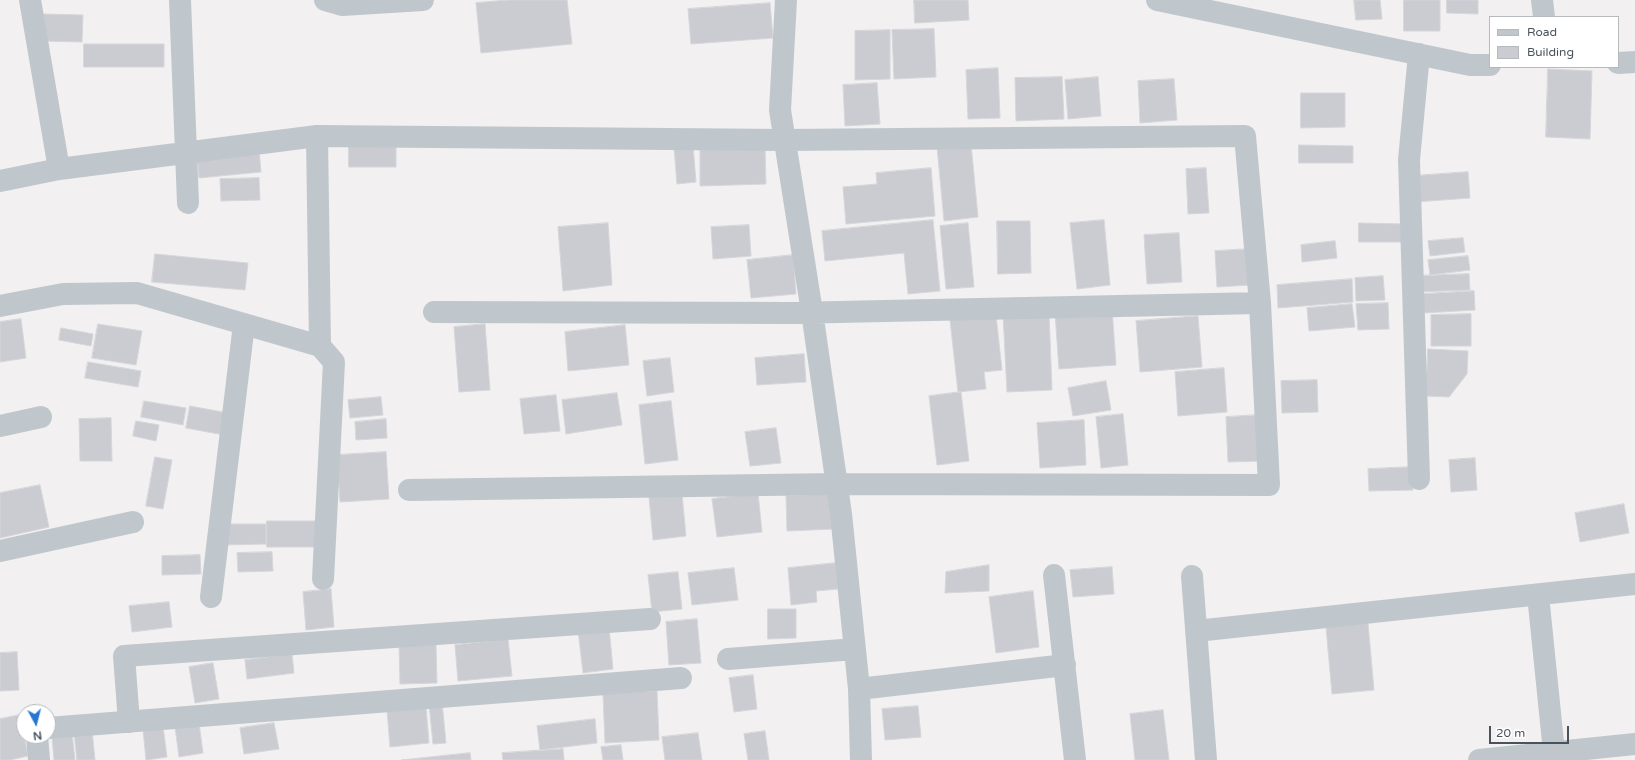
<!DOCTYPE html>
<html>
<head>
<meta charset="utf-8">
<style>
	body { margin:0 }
	#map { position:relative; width:1635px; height:760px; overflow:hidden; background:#f2f0f0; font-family:"Varela Round",sans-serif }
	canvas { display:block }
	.legend { position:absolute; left:1489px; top:16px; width:130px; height:52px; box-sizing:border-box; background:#fff; border:1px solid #b6babd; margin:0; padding:5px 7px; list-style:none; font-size:12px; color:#49535b }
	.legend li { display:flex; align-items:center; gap:8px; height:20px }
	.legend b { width:20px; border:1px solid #b6babd }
	.north { position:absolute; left:16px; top:704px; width:40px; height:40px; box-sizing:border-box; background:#fff; border:1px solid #b6babd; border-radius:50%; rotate:173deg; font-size:11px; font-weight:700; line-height:16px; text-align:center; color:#49535b }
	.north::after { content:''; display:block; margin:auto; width:14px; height:18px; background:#2876d3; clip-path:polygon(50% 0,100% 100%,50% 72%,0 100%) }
	.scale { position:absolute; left:1489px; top:726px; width:80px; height:18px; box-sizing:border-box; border:2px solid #49535b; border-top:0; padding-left:5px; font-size:12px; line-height:14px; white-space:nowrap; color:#49535b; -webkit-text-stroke:3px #fff; paint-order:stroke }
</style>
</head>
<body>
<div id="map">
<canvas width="1635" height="760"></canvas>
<ul class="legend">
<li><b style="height:5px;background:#bfc7cd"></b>Road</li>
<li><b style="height:11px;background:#caccd2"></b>Building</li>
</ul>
<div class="north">N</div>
<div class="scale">20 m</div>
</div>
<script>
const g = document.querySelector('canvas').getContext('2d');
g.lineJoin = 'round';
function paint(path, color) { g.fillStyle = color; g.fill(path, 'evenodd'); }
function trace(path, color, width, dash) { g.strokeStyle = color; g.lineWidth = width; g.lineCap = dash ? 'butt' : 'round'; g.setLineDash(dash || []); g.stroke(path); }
const building = new Path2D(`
	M 508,0 L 567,0 L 572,44 L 481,53 L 476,3 Z
	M 914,0 L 968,0 L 969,20 L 915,23 Z
	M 1354,0 L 1380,0 L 1382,19 L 1356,20 Z
	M 1404,0 L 1440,0 L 1440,31 L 1404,31 Z
	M 1447,0 L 1478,0 L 1478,14 L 1447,13 Z
	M 770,3 L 773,38 L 691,44 L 688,9 Z
	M 42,14 L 83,15 L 82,42 L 42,41 Z
	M 934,29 L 936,77 L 894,79 L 892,30 Z
	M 890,30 L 890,79 L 855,80 L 855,31 Z
	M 84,44 L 164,44 L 164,67 L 84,67 Z
	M 998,68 L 1000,118 L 968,119 L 966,70 Z
	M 1548,69 L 1592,71 L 1590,139 L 1546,137 Z
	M 1062,77 L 1064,119 L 1016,121 L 1015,78 Z
	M 1098,77 L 1101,116 L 1068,119 L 1065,80 Z
	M 1174,79 L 1177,120 L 1140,123 L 1138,81 Z
	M 877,83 L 880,124 L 845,126 L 843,85 Z
	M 1301,93 L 1345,93 L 1345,127 L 1301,128 Z
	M 971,144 L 978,217 L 944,221 L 937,147 Z
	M 349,145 L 396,145 L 396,167 L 349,167 Z
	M 693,145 L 696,182 L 677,184 L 674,147 Z
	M 1299,145 L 1353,146 L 1353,163 L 1299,163 Z
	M 259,149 L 261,172 L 199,178 L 197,155 Z
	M 765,149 L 766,184 L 700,186 L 700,150 Z
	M 931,168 L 935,216 L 846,224 L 843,187 L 877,184 L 876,173 Z
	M 1206,168 L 1209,213 L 1188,214 L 1186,169 Z
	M 1468,172 L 1470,198 L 1415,202 L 1413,176 Z
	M 259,178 L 260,200 L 221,201 L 220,179 Z
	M 933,220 L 940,291 L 908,294 L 904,253 L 825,261 L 822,231 Z
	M 1104,220 L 1110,285 L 1077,289 L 1070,223 Z
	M 997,221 L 1030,221 L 1031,273 L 998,274 Z
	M 608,223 L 612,285 L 563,291 L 558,227 Z
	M 968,223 L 974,287 L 946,289 L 940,226 Z
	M 1359,223 L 1405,224 L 1405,242 L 1359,242 Z
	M 749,225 L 751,256 L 713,259 L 711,227 Z
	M 1179,233 L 1182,282 L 1147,284 L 1144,235 Z
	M 1463,238 L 1465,252 L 1430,256 L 1428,241 Z
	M 1335,241 L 1337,258 L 1302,262 L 1301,245 Z
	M 1250,249 L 1251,285 L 1217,287 L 1215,251 Z
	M 155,254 L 248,263 L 245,290 L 152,282 Z
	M 793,255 L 796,294 L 751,298 L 747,260 Z
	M 1468,256 L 1470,270 L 1430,275 L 1428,260 Z
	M 1469,274 L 1470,290 L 1415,292 L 1414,276 Z
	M 1383,276 L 1385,300 L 1356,301 L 1355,278 Z
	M 1352,279 L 1353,302 L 1278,308 L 1277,285 Z
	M 1474,291 L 1475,310 L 1423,313 L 1422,294 Z
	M 1388,303 L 1389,329 L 1358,330 L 1356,304 Z
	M 1352,304 L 1355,327 L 1309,331 L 1307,308 Z
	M 1112,308 L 1116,365 L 1059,369 L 1055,313 Z
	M 1049,312 L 1052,390 L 1007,392 L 1003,314 Z
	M 1471,314 L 1471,346 L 1431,346 L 1431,315 Z
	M 996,315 L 1002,370 L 984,372 L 986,389 L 958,392 L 950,320 Z
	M 1198,316 L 1202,367 L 1140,372 L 1136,321 Z
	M 21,319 L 26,358 L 0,362 L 0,322 Z
	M 98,324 L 142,331 L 136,365 L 92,358 Z
	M 485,324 L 490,390 L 459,392 L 454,327 Z
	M 625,325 L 629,365 L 568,371 L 565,332 Z
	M 61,328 L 93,334 L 91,346 L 59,340 Z
	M 1428,349 L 1468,351 L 1467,374 L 1449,397 L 1426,396 Z
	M 804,354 L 806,382 L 757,385 L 755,358 Z
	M 670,358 L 674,392 L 647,396 L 643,361 Z
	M 88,362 L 141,371 L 138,387 L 85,378 Z
	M 1224,368 L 1227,412 L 1178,416 L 1175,372 Z
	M 1317,380 L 1318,412 L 1282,413 L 1281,381 Z
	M 1106,381 L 1111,410 L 1073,416 L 1068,388 Z
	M 961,392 L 969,461 L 937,465 L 929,396 Z
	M 617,393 L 622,425 L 566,434 L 562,400 Z
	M 556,395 L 560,431 L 524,434 L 520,399 Z
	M 381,397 L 383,415 L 350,418 L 348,400 Z
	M 144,401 L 186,408 L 183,425 L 141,417 Z
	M 671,401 L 678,460 L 645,464 L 639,405 Z
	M 190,406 L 228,413 L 224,435 L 186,428 Z
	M 1123,414 L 1128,465 L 1101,468 L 1096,417 Z
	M 1259,415 L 1261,461 L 1228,462 L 1226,417 Z
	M 111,418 L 112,461 L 80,461 L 79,419 Z
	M 386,419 L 387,438 L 356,440 L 355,422 Z
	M 1084,420 L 1086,465 L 1040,468 L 1037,423 Z
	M 136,421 L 159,425 L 156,441 L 133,436 Z
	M 776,428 L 781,463 L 750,466 L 745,432 Z
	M 386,452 L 389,499 L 340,502 L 337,455 Z
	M 155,457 L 172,460 L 163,509 L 146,506 Z
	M 1475,458 L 1477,490 L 1451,492 L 1449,460 Z
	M 1412,467 L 1413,490 L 1369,491 L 1368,469 Z
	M 40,485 L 49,527 L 0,538 L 0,493 Z
	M 758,493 L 762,532 L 717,537 L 712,499 Z
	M 682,494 L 686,536 L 653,540 L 649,497 Z
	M 832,494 L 834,529 L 787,531 L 786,496 Z
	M 1624,504 L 1629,533 L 1580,542 L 1575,513 Z
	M 267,521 L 320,521 L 320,547 L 267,547 Z
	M 222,524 L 266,524 L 266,544 L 222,545 Z
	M 272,552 L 273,571 L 238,572 L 237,553 Z
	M 200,555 L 201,574 L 162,575 L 162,556 Z
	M 836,563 L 838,589 L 816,591 L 817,602 L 791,605 L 788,568 Z
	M 989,565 L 989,591 L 945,593 L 946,572 Z
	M 1112,567 L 1114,594 L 1073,597 L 1070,570 Z
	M 734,568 L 738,600 L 692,605 L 688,573 Z
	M 678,572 L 682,609 L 652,612 L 648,575 Z
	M 331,589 L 334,627 L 306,630 L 303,592 Z
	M 1033,591 L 1039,647 L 996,653 L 989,597 Z
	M 169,602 L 172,627 L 132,632 L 129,606 Z
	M 768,609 L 796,609 L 796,638 L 768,639 Z
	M 697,619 L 701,663 L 669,665 L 666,622 Z
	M 1368,623 L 1374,690 L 1332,694 L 1326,627 Z
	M 609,627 L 613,669 L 583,673 L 578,630 Z
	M 508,639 L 512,676 L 458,681 L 455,645 Z
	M 436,644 L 437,683 L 400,684 L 399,645 Z
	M 17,652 L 19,690 L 0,691 L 0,653 Z
	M 292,654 L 294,673 L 247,679 L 245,660 Z
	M 213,663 L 219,699 L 195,703 L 189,667 Z
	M 753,675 L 757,709 L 734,712 L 729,678 Z
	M 657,691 L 659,740 L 605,743 L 603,694 Z
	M 442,702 L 446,743 L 433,744 L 429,704 Z
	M 918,706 L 921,737 L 885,740 L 882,709 Z
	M 426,707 L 429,743 L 390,747 L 387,710 Z
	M 1163,710 L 1169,760 L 1135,760 L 1130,714 Z
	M 20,715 L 28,756 L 10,760 L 0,760 L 0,719 Z
	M 595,719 L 597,743 L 540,750 L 537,726 Z
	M 199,723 L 203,753 L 179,757 L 175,727 Z
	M 274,723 L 279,749 L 244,754 L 240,728 Z
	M 163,726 L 167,757 L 146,760 L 143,729 Z
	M 92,730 L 95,760 L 77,760 L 74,732 Z
	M 765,731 L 769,760 L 748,760 L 744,734 Z
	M 698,733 L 702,760 L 665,760 L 662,737 Z
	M 72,734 L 75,760 L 54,760 L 52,736 Z
	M 621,745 L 623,760 L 603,760 L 601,747 Z
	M 563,749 L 564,760 L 503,760 L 502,753 Z
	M 470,753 L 471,760 L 402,760 Z`);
paint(building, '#caccd2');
trace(building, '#d4d6da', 1);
trace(new Path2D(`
	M 180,0 L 188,203
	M 325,0 L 342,5 L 423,0
	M 786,0 L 780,110 L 812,312 L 841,514 L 859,689 L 861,760
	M 1157,0 L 1470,65 L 1490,65
	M 1542,0 L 1544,17
	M 1419,54 L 1409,160 L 1419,479
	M 1618,63 L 1635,62
	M 317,136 L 320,346 L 334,362 L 323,579
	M 59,169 L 317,136 L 785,140 L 1245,136 L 1260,303 L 1269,485 L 836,484 L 409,490
	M 0,181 L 59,169 L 30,0
	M 0,306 L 63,294 L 137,293 L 320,346
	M 434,312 L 791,313 L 1260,303
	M 0,426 L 41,417
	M 0,551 L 133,522
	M 1054,575 L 1075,760
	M 1192,576 L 1206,760
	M 1538,595 L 1554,752
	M 211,597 L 244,324
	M 1196,631 L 1635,584
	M 728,659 L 855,649
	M 859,689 L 1065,665
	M 129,722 L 124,656 L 650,619
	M 48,728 L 681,678
	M 37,736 L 39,760
	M 1479,760 L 1635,744`), '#bfc7cd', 22);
</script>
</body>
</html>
